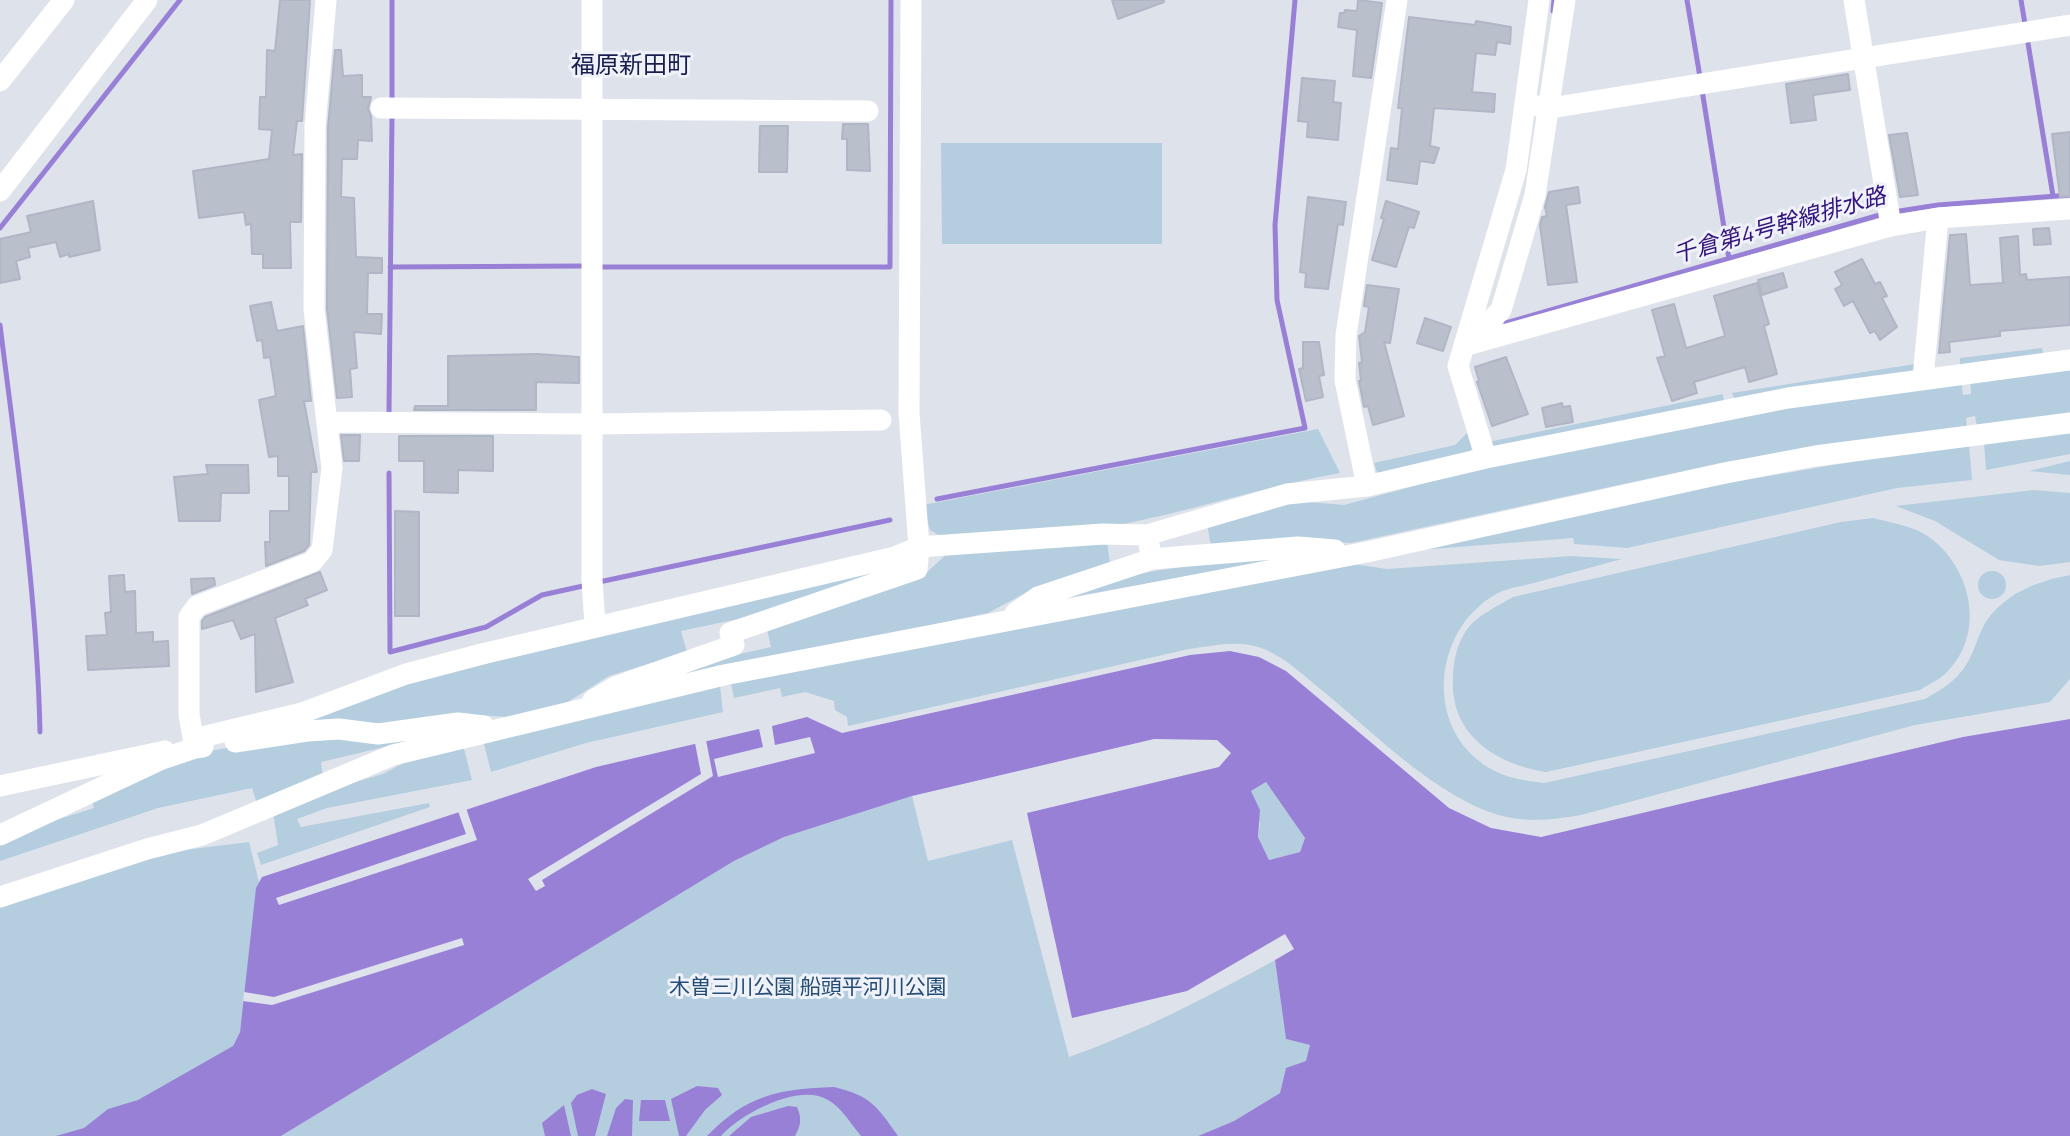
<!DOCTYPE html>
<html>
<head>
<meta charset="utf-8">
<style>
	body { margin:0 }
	canvas { display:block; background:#dee2eb }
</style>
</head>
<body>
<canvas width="2070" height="1136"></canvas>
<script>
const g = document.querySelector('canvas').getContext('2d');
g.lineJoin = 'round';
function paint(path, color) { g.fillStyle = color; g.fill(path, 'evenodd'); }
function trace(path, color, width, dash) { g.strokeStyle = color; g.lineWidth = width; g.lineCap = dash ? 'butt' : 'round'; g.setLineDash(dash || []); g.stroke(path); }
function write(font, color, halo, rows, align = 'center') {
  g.font = font + ' "Titillium Web","Noto Sans JP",sans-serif'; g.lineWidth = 6; g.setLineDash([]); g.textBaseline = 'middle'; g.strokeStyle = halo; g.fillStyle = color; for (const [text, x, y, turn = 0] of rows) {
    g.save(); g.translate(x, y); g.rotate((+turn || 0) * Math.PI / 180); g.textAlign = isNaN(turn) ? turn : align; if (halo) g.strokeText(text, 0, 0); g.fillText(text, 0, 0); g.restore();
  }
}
paint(new Path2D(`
	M 941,143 L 1162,143 L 1162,244 L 942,244 Z
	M 2042,348 L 2044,358 L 1960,369 L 1960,358 Z
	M 1921,363 L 1918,374 L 1736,403 L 1732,393 Z
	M 2070,365 L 2070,414 L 1977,426 L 1975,416 L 1966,418 L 1967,427 L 1730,461 L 1351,543 L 1297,540 L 1211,547 L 1207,523 L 1285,500 L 1344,505 L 1484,467 L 1707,419 L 1961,379 L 1963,395 L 1971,394 L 1970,378 Z
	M 1723,394 L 1724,406 L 1496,452 L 1488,442 Z
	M 1318,429 L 1340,473 C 1261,487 1186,513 1107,527 C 1057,536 994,534 942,537 L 930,530 L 923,505 Z
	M 2070,431 L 2070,454 L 1986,470 L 1984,442 Z
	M 1467,433 L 1472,450 L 1450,458 L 1378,475 L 1374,463 L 1455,445 Z
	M 1969,444 L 1972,480 L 1897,488 L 1627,548 L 1574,544 L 1573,538 L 1406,551 C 1592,507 1780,471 1969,444 Z
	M 2070,461 L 2070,475 L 2029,471 Z
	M 2034,490 L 2070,493 L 2070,562 L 2039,566 L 1999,560 L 1935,521 L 1896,506 Z
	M 1873,518 C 1891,523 1914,526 1929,537 C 1971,567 1986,632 1948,671 C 1941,679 1929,684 1920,690 L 1546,772 C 1496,764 1450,735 1453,679 C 1453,661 1457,643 1468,628 C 1479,614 1498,606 1513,597 L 1841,522 Z
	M 1107,542 L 1110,564 L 1033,589 L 988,613 L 628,689 L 682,667 L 771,647 L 766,625 L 925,574 L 949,552 Z
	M 1298,556 L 1050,601 C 1133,566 1209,564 1298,556 Z
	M 1571,556 L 1622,559 C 1592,567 1563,575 1534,583 C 1522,586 1508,588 1498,593 C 1429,630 1423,737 1497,772 C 1512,779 1528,781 1544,783 L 1925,699 C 1941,690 1956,681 1966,665 C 1976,650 1978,631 1990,616 C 2011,591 2039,581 2070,575 L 2070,679 L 2050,702 L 1915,725 L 1581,815 C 1557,819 1536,822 1512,818 C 1447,807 1375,734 1324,692 C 1305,677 1282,654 1258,647 C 1236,640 1212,646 1189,649 L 848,726 L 847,717 L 835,710 L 834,701 L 805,692 L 782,697 L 780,688 L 734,698 L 731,683 L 1347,563 L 1387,569 Z
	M 912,560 L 771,612 L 681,631 L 687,652 L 609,676 L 563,705 L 508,717 L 462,714 L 376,727 L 301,724 L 407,683 Z
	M1978 585a14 14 0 1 1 28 0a14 14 0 1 1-28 0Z
	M 720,686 L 723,712 L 586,743 L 491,772 L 483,740 Z
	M 452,731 L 321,762 L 323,778 L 257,804 L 252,788 L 158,808 L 0,861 L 0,843 L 34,827 L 94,808 L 92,800 L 203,752 L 314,733 Z
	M 463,745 L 472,780 L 327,808 L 297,819 L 301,827 L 429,803 L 430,807 L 261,865 L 257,853 L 278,845 L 273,812 L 328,790 L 383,774 L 418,755 Z
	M 1266,782 L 1305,838 L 1300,852 L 1269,860 L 1258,837 L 1260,824 L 1251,791 Z
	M 912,796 L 928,861 L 1012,840 L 1069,1057 C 1142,1031 1208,997 1275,960 L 1286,1039 L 1311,1045 L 1306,1062 L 1286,1069 L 1280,1093 L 1234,1121 L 1198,1136 L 281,1136 L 734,861 L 784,837 Z
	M 249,842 L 259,882 L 240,1032 L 233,1046 L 264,1136 L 0,1136 L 0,904 L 160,853 Z`), '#b4cedf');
paint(new Path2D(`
	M 1230,651 L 1259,657 L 1286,671 L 1449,808 L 1491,828 L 1541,837 L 1963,737 L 2070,719 L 2070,1136 L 1198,1136 L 1234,1121 L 1280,1093 L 1286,1068 L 1306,1061 L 1310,1045 L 1286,1039 L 1275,960 L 1294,949 L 1285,934 L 1187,991 L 1072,1018 L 1027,813 L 1219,767 L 1231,753 L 1217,740 L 1154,739 L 912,796 L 784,837 L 734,861 L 281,1136 L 56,1136 L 84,1128 L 108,1109 L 138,1100 L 233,1046 L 240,1032 L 256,888 L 262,877 L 596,767 L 759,729 L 763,747 L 714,759 L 718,777 L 815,753 L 810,737 L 775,745 L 772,726 L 807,717 L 842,733 L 1190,655 ZM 1266,782 L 1305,838 L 1300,852 L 1269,860 L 1258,837 L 1260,810 L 1251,791 Z
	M 697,1086 L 718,1088 L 722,1095 L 705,1110 L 686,1136 L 679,1136 L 671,1099 Z
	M 834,1087 C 871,1096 877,1106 898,1136 L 861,1136 C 851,1124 842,1108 828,1100 C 800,1082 740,1114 721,1136 L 707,1136 C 747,1095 778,1089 834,1087 Z
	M 592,1089 L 606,1094 L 595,1136 L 578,1136 L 571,1103 L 577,1095 Z
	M 625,1099 L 633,1100 L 632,1136 L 607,1136 L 616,1108 Z
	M 641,1100 L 665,1100 L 670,1121 L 639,1121 Z
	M 564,1105 L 571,1136 L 545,1136 L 542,1123 Z
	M 788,1106 L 797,1107 C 802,1119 801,1125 795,1136 L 729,1136 L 751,1117 Z`), '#9980d7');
paint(new Path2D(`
	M 706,740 L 713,776 L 542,880 L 545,886 L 536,891 L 528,879 L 701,774 L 695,743 Z
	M 466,808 L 477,840 L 279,905 L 276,898 L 466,834 L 458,811 Z
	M 462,938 L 464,945 L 272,1005 L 243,1001 L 244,992 L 274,997 Z`), '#dee2eb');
trace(new Path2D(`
	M 1687,0 L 1700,77
	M 2021,0 L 2025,24
	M 1553,11 L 1554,0
	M 2027,37 L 2053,196
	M 1702,90 L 1729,259
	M 392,98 L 392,0
	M 1893,212 L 1938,205 L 2070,195
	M 0,228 L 180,0
	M 390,267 L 584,266
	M 603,267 L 890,267 L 891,0
	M 1506,323 L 1883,214
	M 0,325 C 17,461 37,595 40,732
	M 389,412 L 392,116
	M 389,473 L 390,652 L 486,627 L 542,595 L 583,586
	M 937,499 L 1305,428 L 1277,300 L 1275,225 L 1295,0
	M 599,582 L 890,520`), '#9980d7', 5);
const building = new Path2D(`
	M 280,0 L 310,0 L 302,121 L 297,121 L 293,155 L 302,154 L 301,222 L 290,222 L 291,268 L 263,268 L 263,254 L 252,254 L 251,224 L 246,225 L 244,212 L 199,218 L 193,171 L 269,159 L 272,130 L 259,129 L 260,97 L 266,97 L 267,50 L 275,51 Z
	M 1112,0 L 1164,0 L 1164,2 L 1118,19 Z
	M 1358,0 L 1382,3 L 1371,78 L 1353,76 L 1357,30 L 1338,27 L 1340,13 L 1344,13 L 1345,10 L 1357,11 Z
	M 1409,17 L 1475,25 L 1476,21 L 1511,27 L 1510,44 L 1497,42 L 1495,55 L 1476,53 L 1472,92 L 1495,94 L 1494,112 L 1434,108 L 1430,146 L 1439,148 L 1434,163 L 1420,161 L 1417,184 L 1387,180 L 1391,148 L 1398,149 L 1402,108 L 1398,108 Z
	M 335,50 L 341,50 L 343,76 L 362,75 L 362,97 L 371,97 L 368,109 L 371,116 L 372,141 L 358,140 L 357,159 L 342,159 L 341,197 L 354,198 L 356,257 L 382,258 L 382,273 L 368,273 L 367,314 L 382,314 L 381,334 L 354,332 L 357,368 L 350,369 L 352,397 L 337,398 L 327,308 L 328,127 Z
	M 1848,74 L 1850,90 L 1813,95 L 1816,120 L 1791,123 L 1786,84 Z
	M 1302,78 L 1335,81 L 1333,102 L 1341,103 L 1338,140 L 1307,137 L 1308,122 L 1298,121 Z
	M 843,124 L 868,124 L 870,171 L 847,170 L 847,139 L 842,139 Z
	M 760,126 L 788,126 L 787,172 L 759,172 Z
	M 2070,132 L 2070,196 L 2060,197 L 2052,134 Z
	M 1907,133 L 1918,195 L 1900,197 L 1889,135 Z
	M 1578,187 L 1580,203 L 1566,205 L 1577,282 L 1548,285 L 1540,225 L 1542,217 L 1547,216 L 1545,207 L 1549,192 Z
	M 1308,197 L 1346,202 L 1343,225 L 1338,224 L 1328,289 L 1305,287 L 1306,273 L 1300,272 Z
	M 93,201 L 100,250 L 69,257 L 69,254 L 60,257 L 56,242 L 28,248 L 30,257 L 16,261 L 20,279 L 0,283 L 0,239 L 31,232 L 27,216 Z
	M 1386,201 L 1419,212 L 1414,228 L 1409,227 L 1396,267 L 1372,260 L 1384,219 L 1381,218 Z
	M 2049,228 L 2051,244 L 2034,245 L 2033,229 Z
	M 1966,234 L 1970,285 L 2003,283 L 2000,238 L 2018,236 L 2020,275 L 2026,274 L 2027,280 L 2070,277 L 2070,325 L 2000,331 L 2000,336 L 1949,342 L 1950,352 L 1939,353 L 1950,235 Z
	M 1862,259 L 1875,284 L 1880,282 L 1887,296 L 1882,298 L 1897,327 L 1880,340 L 1875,331 L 1870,333 L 1853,301 L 1844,306 L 1835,289 L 1842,285 L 1835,272 Z
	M 1783,273 L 1787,287 L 1762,295 L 1758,280 Z
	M 1757,283 L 1769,324 L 1764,326 L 1777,374 L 1749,382 L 1745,367 L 1694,382 L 1697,393 L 1672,401 L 1657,358 L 1665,356 L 1652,310 L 1674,304 L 1686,348 L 1690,347 L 1725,336 L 1714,296 Z
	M 1367,285 L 1399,289 L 1390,343 L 1384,342 L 1404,416 L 1373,425 L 1368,406 L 1364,407 L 1359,381 L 1361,381 L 1359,363 L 1362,362 L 1359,336 L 1365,332 L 1369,307 L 1364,306 Z
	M 271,302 L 277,331 L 303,326 L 311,401 L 304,401 L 317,472 L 311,472 L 309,545 L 304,551 L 266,566 L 265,542 L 270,542 L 270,511 L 289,511 L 289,476 L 278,476 L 278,456 L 269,457 L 259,400 L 276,396 L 270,357 L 264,358 L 262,340 L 257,341 L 250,306 Z
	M 1425,318 L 1451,327 L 1443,351 L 1417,343 Z
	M 1303,342 L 1319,342 L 1324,375 L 1319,376 L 1323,397 L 1306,401 L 1299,369 L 1303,368 Z
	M 538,354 L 579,357 L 579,383 L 536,382 L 536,410 L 414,410 L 415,406 L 448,406 L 448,356 Z
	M 1506,357 L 1528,414 L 1492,426 L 1477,382 L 1479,381 L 1475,367 Z
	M 1562,403 L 1563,407 L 1570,406 L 1573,422 L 1546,427 L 1542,408 Z
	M 341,435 L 360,435 L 359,461 L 344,461 Z
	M 399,436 L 493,436 L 493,471 L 458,470 L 458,493 L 424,492 L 424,461 L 399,461 Z
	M 206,465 L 248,465 L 249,493 L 221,493 L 220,521 L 179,521 L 174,477 L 208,474 Z
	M 395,511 L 419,512 L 419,616 L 395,616 Z
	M 320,572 L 327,590 L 305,599 L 308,605 L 275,618 L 293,682 L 256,692 L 255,634 L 241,639 L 233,620 L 202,629 L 202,621 L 205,617 Z
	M 124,575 L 125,592 L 135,591 L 136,633 L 153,632 L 153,642 L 168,641 L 169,666 L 88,670 L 86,636 L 107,635 L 105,613 L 111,612 L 109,576 Z
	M 214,578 L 215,585 L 192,594 L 191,579 Z`);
paint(building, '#babfcc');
trace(building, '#b0b6c5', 2);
trace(new Path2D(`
	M 592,0 L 592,580 L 595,625
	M 911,0 L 909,413 L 919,547 L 1103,534 L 1147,535 L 1152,559 L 1038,597 L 1015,613
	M 1854,0 L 1891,226
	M 1525,104 L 1550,108 L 2070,25
	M 381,108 L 868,111
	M 0,191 L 147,0
	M 1466,345 L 1501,310 L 1535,195 L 1565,0
	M 1464,346 L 1891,226 L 1938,218 L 2070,209
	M 1923,378 L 1938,218
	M 329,422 L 592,424 L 881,420
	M 1486,458 L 1458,366 L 1516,170 L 1539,0
	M 1367,486 L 1345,380 L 1346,335 L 1397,0
	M 1147,535 L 1287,494 L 1367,486 L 1486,458 L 1788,398 L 2070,360
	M 1152,559 L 1298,547 L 1335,550
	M 235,742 L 307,731 L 339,729 L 378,734 L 458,723 L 484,726
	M 203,747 L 195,748 L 189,715 L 189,617 L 197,606 L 312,562 L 322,550 L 332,468 L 314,309 L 315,126 L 326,0
	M 0,786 L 165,751
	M 0,835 L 162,759 L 195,748 L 206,736 L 302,713 L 406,674 L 486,653 L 895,557 L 919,547 L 917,569 L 730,633 L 734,645 L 615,687 L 593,700
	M 0,897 L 147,849 L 202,835 L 393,755 L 724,675 L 1367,552 L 1725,473 L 1815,456 L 2070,423`), '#fff', 21);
trace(new Path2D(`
	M 0,81 L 64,0`), '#fff', 21);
write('21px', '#244c77', '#eff2f8', [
	["木曽三川公園 船頭平河川公園",808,989]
]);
write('italic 23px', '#34137e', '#eff2f8', [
	["千倉第4号幹線排水路",1780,227,-16]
]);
write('24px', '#181e50', '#eff2f8', [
	["福原新田町",631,67]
]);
</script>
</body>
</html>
